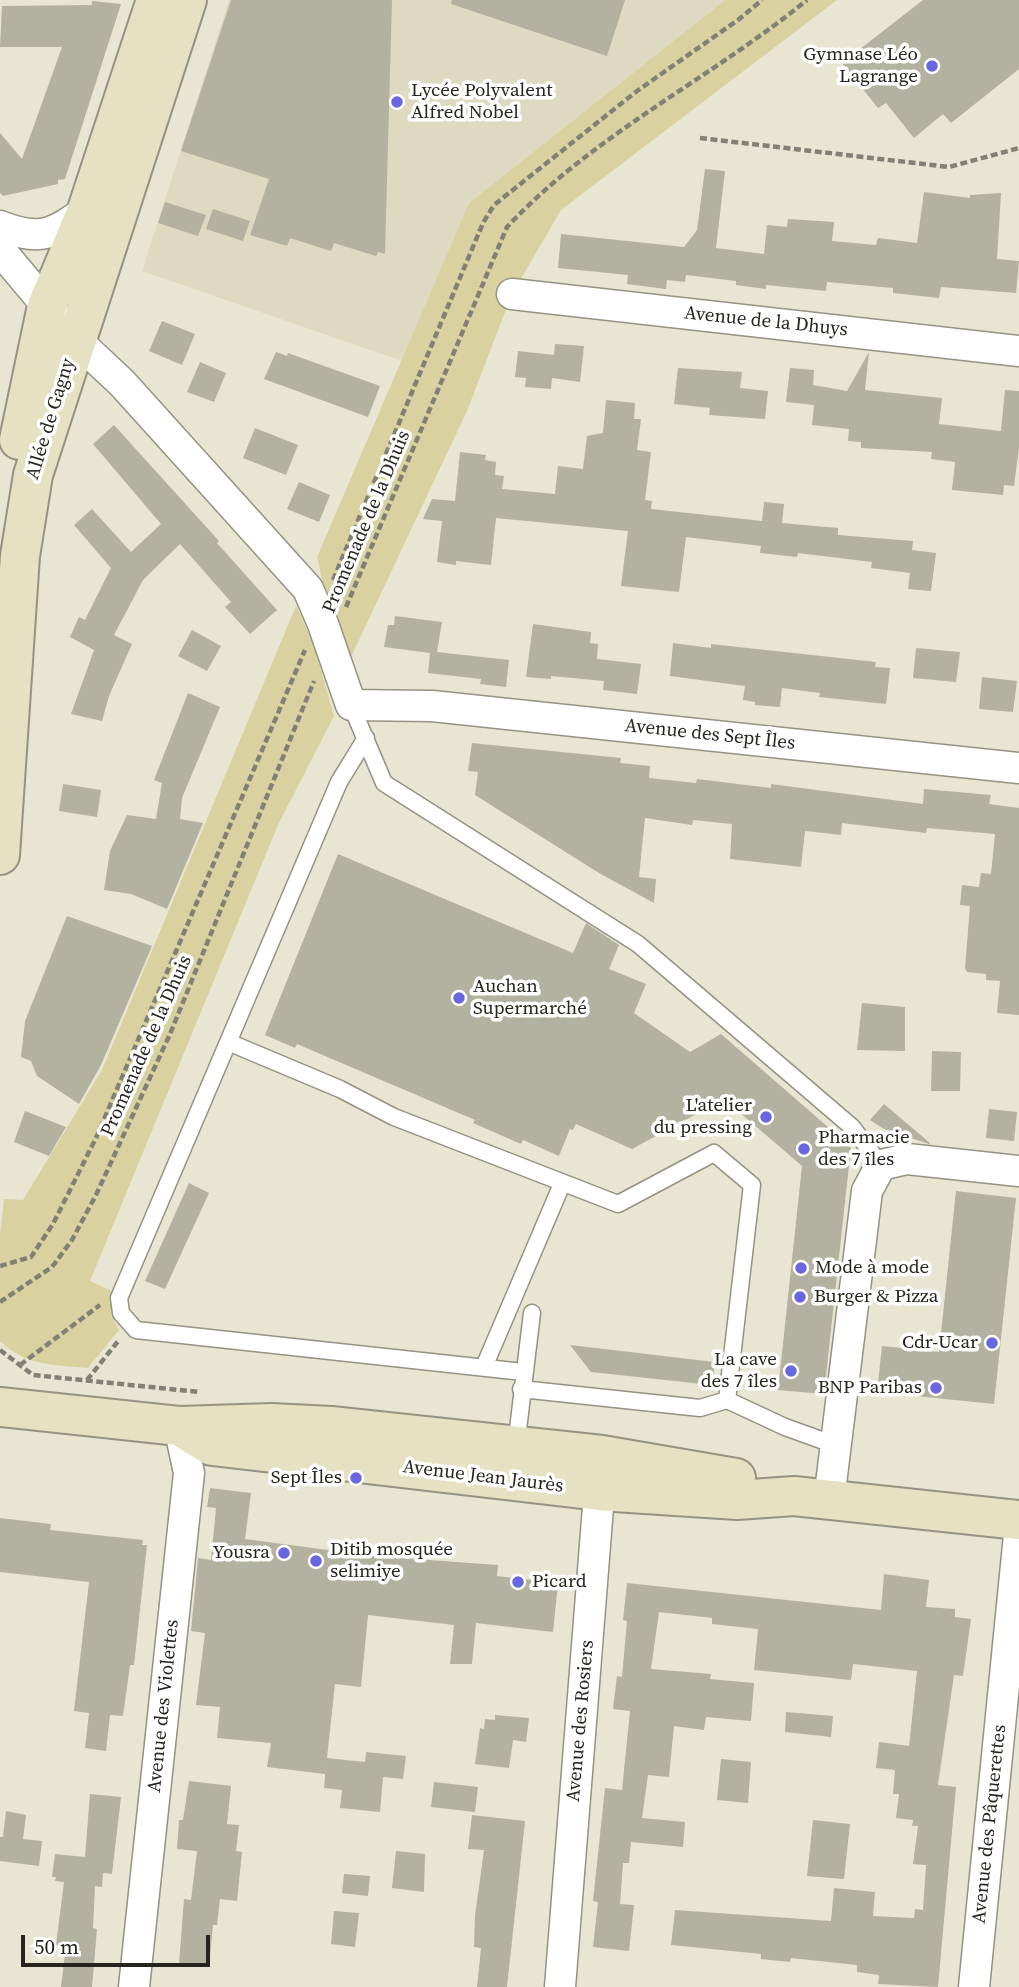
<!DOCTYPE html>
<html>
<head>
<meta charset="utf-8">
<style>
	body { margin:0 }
	#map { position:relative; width:1019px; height:1987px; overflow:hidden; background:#e8e6d3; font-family:"Source Serif 4",serif }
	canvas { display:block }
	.scale { position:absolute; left:21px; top:1935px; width:189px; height:32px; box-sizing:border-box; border:4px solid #25241e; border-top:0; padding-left:9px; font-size:21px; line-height:24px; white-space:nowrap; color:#25241e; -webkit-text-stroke:5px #fff; paint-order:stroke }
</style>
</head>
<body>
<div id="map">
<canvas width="1019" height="1987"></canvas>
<div class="scale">50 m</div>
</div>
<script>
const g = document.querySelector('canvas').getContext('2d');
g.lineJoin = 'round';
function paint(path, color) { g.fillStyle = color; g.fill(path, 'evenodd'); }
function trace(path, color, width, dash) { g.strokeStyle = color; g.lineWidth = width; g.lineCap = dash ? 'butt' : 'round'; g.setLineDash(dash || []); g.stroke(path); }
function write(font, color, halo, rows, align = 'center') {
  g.font = font + ' "Source Serif 4",serif'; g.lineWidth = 7; g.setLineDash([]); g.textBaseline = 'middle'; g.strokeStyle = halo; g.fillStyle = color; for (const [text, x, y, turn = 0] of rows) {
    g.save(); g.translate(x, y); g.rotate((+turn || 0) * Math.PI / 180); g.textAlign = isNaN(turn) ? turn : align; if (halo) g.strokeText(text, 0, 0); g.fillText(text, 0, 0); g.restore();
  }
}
paint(new Path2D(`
	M 229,0 L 725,0 L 469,203 L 402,361 L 142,271 Z`), '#dddac1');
paint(new Path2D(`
	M 725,0 L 837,0 L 561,210 L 512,294 L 467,411 L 351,657 L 326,598 L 317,557 L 469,203 Z
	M 296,606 L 313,642 L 334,716 L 278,825 L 90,1281 L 112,1291 L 111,1315 L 119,1330 L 88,1368 C 55,1365 25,1366 0,1341 L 0,1235 L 4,1199 L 23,1200 L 102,1070 Z`), '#d9d2a0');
paint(new Path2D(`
	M 231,0 L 392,0 L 385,254 L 378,252 L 376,256 L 334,243 L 331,251 L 290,238 L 287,246 L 250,235 L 269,179 L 181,151 Z
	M 452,0 L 625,0 L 607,56 L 451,4 Z
	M 923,0 L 1019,0 L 1019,69 L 951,123 L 943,114 L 914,138 L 886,103 L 878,108 L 842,63 Z
	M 92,1 L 121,4 L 65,179 L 58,180 L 58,184 L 3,196 L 0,193 L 0,133 L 22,159 L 62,47 L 0,47 L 2,6 L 92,5 Z
	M 705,169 L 725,171 L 716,248 L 764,254 L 767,225 L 787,227 L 788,219 L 834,222 L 832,241 L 876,245 L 878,238 L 917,243 L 924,192 L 970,198 L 970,195 L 1001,193 L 997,259 L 1019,261 L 1016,293 L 941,287 L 939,298 L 893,293 L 893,288 L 827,282 L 826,291 L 766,285 L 766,289 L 736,285 L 736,281 L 686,275 L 685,282 L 667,280 L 666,289 L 627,284 L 628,275 L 558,268 L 561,234 L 684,247 L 697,230 Z
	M 165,202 L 206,215 L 198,236 L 158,223 Z
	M 213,209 L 250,221 L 243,241 L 206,229 Z
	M 162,321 L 195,334 L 182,365 L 149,351 Z
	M 555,344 L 584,346 L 580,382 L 552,378 L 551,389 L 525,387 L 526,378 L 515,377 L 518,351 L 554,355 Z
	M 276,352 L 287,356 L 288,353 L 380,386 L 368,417 L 264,379 Z
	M 869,352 L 865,390 L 942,398 L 939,424 L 1001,431 L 1005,390 L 1019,391 L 1019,448 L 1014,486 L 1004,485 L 1003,495 L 952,490 L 955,462 L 931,459 L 932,452 L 861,448 L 861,442 L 848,441 L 849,429 L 812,425 L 814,405 L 786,402 L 790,368 L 814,370 L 813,385 L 847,391 Z
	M 200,362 L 226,373 L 214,402 L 187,392 Z
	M 678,368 L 742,372 L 740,388 L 768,391 L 765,419 L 709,415 L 710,408 L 674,404 Z
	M 606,400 L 635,403 L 634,419 L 641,419 L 637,450 L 651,452 L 645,500 L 652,501 L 651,509 L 762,521 L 764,502 L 784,504 L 782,523 L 838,528 L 838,535 L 913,541 L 912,550 L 936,553 L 931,591 L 908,589 L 910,573 L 871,568 L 872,562 L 798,553 L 797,557 L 760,553 L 761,546 L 686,537 L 679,592 L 621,586 L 628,531 L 496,518 L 491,565 L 456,561 L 456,565 L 437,562 L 442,521 L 423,519 L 432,499 L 455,501 L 460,452 L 486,455 L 485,460 L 496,462 L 495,475 L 504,476 L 502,489 L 555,494 L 558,466 L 583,469 L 587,436 L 603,433 Z
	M 114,425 L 219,541 L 217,543 L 277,610 L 250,634 L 225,607 L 231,602 L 180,544 L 143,580 L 114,635 L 132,644 L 109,696 L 102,721 L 71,714 L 94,650 L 70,637 L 79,617 L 85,620 L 111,568 L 74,525 L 92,509 L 131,552 L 161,524 L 93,444 Z
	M 255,428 L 298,445 L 286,475 L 243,458 Z
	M 299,482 L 330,495 L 319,522 L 287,509 Z
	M 395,616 L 442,622 L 437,652 L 509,660 L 506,687 L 480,684 L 481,679 L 428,673 L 430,653 L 384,647 L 388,625 L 394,625 Z
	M 533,624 L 591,632 L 590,643 L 598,644 L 597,659 L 641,664 L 637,694 L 603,690 L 604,681 L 551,676 L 551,679 L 526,677 Z
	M 192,630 L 221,646 L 207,671 L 178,656 Z
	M 673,643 L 711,648 L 711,644 L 876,662 L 875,667 L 890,668 L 886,704 L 819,697 L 820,693 L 782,688 L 780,707 L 755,705 L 755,702 L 743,700 L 745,686 L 670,676 Z
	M 916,648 L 960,652 L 956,682 L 913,678 Z
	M 982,677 L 1017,681 L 1013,712 L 979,709 Z
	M 188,693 L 220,707 L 182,798 L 180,819 L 203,823 L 167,909 L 131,894 L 104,890 L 110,851 L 127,815 L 156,819 L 162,783 L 154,780 Z
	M 472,743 L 621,758 L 620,763 L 650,766 L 649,778 L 696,783 L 697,779 L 771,788 L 771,784 L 923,804 L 924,789 L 991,795 L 989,804 L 1019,808 L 1019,1015 L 997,1013 L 1000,981 L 986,980 L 986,974 L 967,972 L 965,968 L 970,906 L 960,905 L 962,885 L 979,887 L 981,873 L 991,874 L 995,834 L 927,828 L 926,833 L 842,823 L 841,835 L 805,831 L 801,867 L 730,859 L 732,824 L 693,820 L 692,825 L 645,818 L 639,877 L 656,879 L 654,903 L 599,873 L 475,795 L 478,772 L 468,771 Z
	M 63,784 L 101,790 L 97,817 L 59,811 Z
	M 338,854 L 573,953 L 586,923 L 619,945 L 609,969 L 646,984 L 634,1013 L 690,1052 L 721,1034 L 851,1147 L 824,1394 L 778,1390 L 802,1166 L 724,1099 L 632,1149 L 576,1124 L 573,1130 L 570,1129 L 559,1156 L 523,1140 L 521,1144 L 473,1123 L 475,1120 L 297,1044 L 295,1048 L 265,1035 Z
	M 67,916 L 152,946 L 101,1065 L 79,1104 L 37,1076 L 31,1061 L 21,1057 L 25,1021 Z
	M 862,1003 L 905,1007 L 905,1051 L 857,1050 Z
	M 932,1051 L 961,1052 L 960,1091 L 931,1091 Z
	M 884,1104 L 930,1143 L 929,1144 L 884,1129 L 870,1120 Z
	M 989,1109 L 1017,1112 L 1014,1141 L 986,1138 Z
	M 25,1111 L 66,1127 L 49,1156 L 14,1142 Z
	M 189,1183 L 209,1193 L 165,1289 L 145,1281 Z
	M 956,1191 L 1016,1198 L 994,1404 L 877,1392 L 882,1346 L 939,1352 Z
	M 570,1345 L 715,1362 L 712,1385 L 591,1372 Z
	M 210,1488 L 251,1493 L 245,1539 L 373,1556 L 498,1565 L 497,1576 L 558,1583 L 553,1632 L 476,1623 L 472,1664 L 450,1664 L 454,1625 L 368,1615 L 361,1687 L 335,1684 L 327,1758 L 365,1762 L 366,1752 L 406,1756 L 403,1779 L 383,1777 L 380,1812 L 340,1808 L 342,1790 L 324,1788 L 326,1764 L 325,1774 L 267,1767 L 271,1743 L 217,1738 L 220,1707 L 196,1705 L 205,1633 L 191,1631 L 198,1558 L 211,1560 L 216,1508 L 207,1507 Z
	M 0,1518 L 51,1524 L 50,1530 L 143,1540 L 142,1545 L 147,1545 L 134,1665 L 130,1665 L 123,1716 L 110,1715 L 106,1751 L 85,1748 L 89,1713 L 74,1711 L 89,1582 L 0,1572 Z
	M 884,1574 L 929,1580 L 926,1607 L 955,1609 L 955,1617 L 971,1619 L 963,1676 L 954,1675 L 938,1785 L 956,1787 L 938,1987 L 878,1984 L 879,1975 L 857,1972 L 857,1965 L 791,1958 L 790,1962 L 761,1959 L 761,1954 L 671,1945 L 675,1910 L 831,1921 L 834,1888 L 875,1892 L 873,1916 L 914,1918 L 915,1909 L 923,1910 L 926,1865 L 913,1864 L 918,1826 L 912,1826 L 913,1820 L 896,1818 L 899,1794 L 893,1794 L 895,1770 L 876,1768 L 879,1742 L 909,1746 L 917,1671 L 853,1664 L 851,1680 L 754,1670 L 758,1629 L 712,1624 L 712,1618 L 659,1612 L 651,1669 L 711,1674 L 710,1679 L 754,1683 L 751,1721 L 706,1717 L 704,1730 L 674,1726 L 669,1777 L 648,1775 L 642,1818 L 685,1822 L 683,1847 L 631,1842 L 629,1863 L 623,1863 L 620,1904 L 634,1905 L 629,1951 L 593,1947 L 598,1902 L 593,1901 L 605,1788 L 622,1790 L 630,1711 L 613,1709 L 617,1676 L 622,1677 L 627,1621 L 623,1620 L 627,1583 L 881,1610 Z
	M 786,1712 L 833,1716 L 831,1737 L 785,1732 Z
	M 495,1715 L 529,1718 L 526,1742 L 513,1740 L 509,1768 L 475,1764 L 480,1728 L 484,1729 L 485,1719 L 495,1720 Z
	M 721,1759 L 751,1762 L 748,1803 L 717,1800 Z
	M 189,1781 L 231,1786 L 227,1824 L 239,1825 L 236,1851 L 242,1852 L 237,1901 L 220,1899 L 217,1925 L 213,1925 L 209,1967 L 179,1964 L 184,1899 L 191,1900 L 197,1851 L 177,1849 L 179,1820 L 183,1820 Z
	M 434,1782 L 478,1787 L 475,1812 L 431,1807 Z
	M 90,1794 L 121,1797 L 112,1874 L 103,1873 L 102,1887 L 95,1886 L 93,1928 L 97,1929 L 92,1987 L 61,1987 L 66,1946 L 56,1945 L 64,1882 L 55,1881 L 56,1877 L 52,1877 L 55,1854 L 85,1857 Z
	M 6,1811 L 26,1815 L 23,1839 L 42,1841 L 39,1866 L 0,1861 L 0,1837 L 3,1837 Z
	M 472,1815 L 525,1821 L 507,1987 L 477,1987 L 481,1948 L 474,1947 L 475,1916 L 484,1850 L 468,1849 Z
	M 813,1820 L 850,1824 L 844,1879 L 807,1876 Z
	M 396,1851 L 425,1854 L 424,1892 L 392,1888 Z
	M 344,1874 L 370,1876 L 368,1896 L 342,1893 Z
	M 334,1911 L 359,1913 L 355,1947 L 331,1944 Z`), '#b3b19f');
const lane = new Path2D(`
	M 351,705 L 384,783 L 638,944 L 852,1127 L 881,1165
	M 366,738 L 339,782 L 119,1298 L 121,1313 L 136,1330 L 523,1372
	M 228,1042 L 340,1089 L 394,1117 L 618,1204 L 714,1153 L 752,1185 L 727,1400
	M 484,1367 L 562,1184
	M 521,1389 L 700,1408 L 727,1400 L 785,1427 L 835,1445
	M 516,1446 L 532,1313`);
const street = new Path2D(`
	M 0,226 C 40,242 54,234 87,210
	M 0,250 L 75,339 L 122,383 L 308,589 L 323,624 L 351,705 L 432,706 L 1019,768
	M 512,294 L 1019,351
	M 829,1500 L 867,1191 L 881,1165 L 907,1159 L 1019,1171
	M 134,1987 L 189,1473 L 179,1426
	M 560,1987 L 601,1469
	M 974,1987 L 1019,1535`);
const secondary = new Path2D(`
	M 19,440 L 47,306 L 87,210 L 156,0
	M 0,855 L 20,556 L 33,475 L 187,0
	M 0,1407 L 179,1426 L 272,1423 L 331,1426 L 602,1455 L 736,1478
	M 179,1426 L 212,1446 L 599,1491 L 737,1500 L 794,1496 L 1019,1520`);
trace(lane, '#959281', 19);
trace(street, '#959281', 33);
trace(secondary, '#959281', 42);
trace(new Path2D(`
	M 700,138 L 949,167 L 1019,148
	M 333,580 L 483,223 L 494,205 L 637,91 L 738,20 L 762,0
	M 346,607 L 507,227 C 593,135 710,79 807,0
	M 0,1266 L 31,1257 L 53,1224 L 96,1138 L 305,650
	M 0,1302 L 52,1267 L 72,1240 L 96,1195 L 170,1034 L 314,681
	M 0,1350 L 33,1375 L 199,1392
	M 20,1365 L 100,1305
	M 87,1380 L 119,1340`), '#818074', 4.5, [7, 3.5]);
trace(lane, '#fff', 16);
trace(street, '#fff', 30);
trace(secondary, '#e6e1c2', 38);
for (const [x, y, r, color] of [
	[932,66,7,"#6a66e0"],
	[397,102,7,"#6a66e0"],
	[459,998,7,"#6a66e0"],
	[766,1117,7,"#6a66e0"],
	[804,1149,7,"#6a66e0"],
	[801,1268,7,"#6a66e0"],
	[800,1297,7,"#6a66e0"],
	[992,1343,7,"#6a66e0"],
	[791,1371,7,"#6a66e0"],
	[936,1388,7,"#6a66e0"],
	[356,1478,7,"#6a66e0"],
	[284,1553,7,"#6a66e0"],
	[316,1561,7,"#6a66e0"],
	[518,1582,7,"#6a66e0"]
]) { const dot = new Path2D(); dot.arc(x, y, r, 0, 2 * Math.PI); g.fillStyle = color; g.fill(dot); trace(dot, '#fff', 2.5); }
write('19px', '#25241e', '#fff', [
	["Gymnase Léo",918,55],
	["Lagrange",918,77],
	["Lycée Polyvalent",411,91,"left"],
	["Alfred Nobel",411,113,"left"],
	["Auchan",473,987,"left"],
	["Supermarché",473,1009,"left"],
	["L'atelier",752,1106],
	["du pressing",752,1128],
	["Pharmacie",818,1138,"left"],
	["des 7 îles",818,1160,"left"],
	["Mode à mode",815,1268,"left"],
	["Burger & Pizza",814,1297,"left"],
	["Cdr-Ucar",978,1343],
	["La cave",777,1360],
	["des 7 îles",777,1382],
	["BNP Paribas",922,1388],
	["Sept Îles",342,1478],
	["Ditib mosquée",330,1550,"left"],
	["selimiye",330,1572,"left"],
	["Yousra",270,1553],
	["Picard",532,1582,"left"]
], 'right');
write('19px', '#25241e', '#fff', [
	["Avenue de la Dhuys",766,322,6],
	["Allée de Gagny",51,419,-73],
	["Promenade de la Dhuis",367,522,-67],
	["Avenue des Sept Îles",710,735,6],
	["Promenade de la Dhuis",147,1046,-66],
	["Avenue Jean Jaurès",483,1477,7],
	["Avenue des Violettes",164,1706,-84],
	["Avenue des Rosiers",581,1721,-85],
	["Avenue des Pâquerettes",990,1824,-84]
]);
</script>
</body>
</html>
